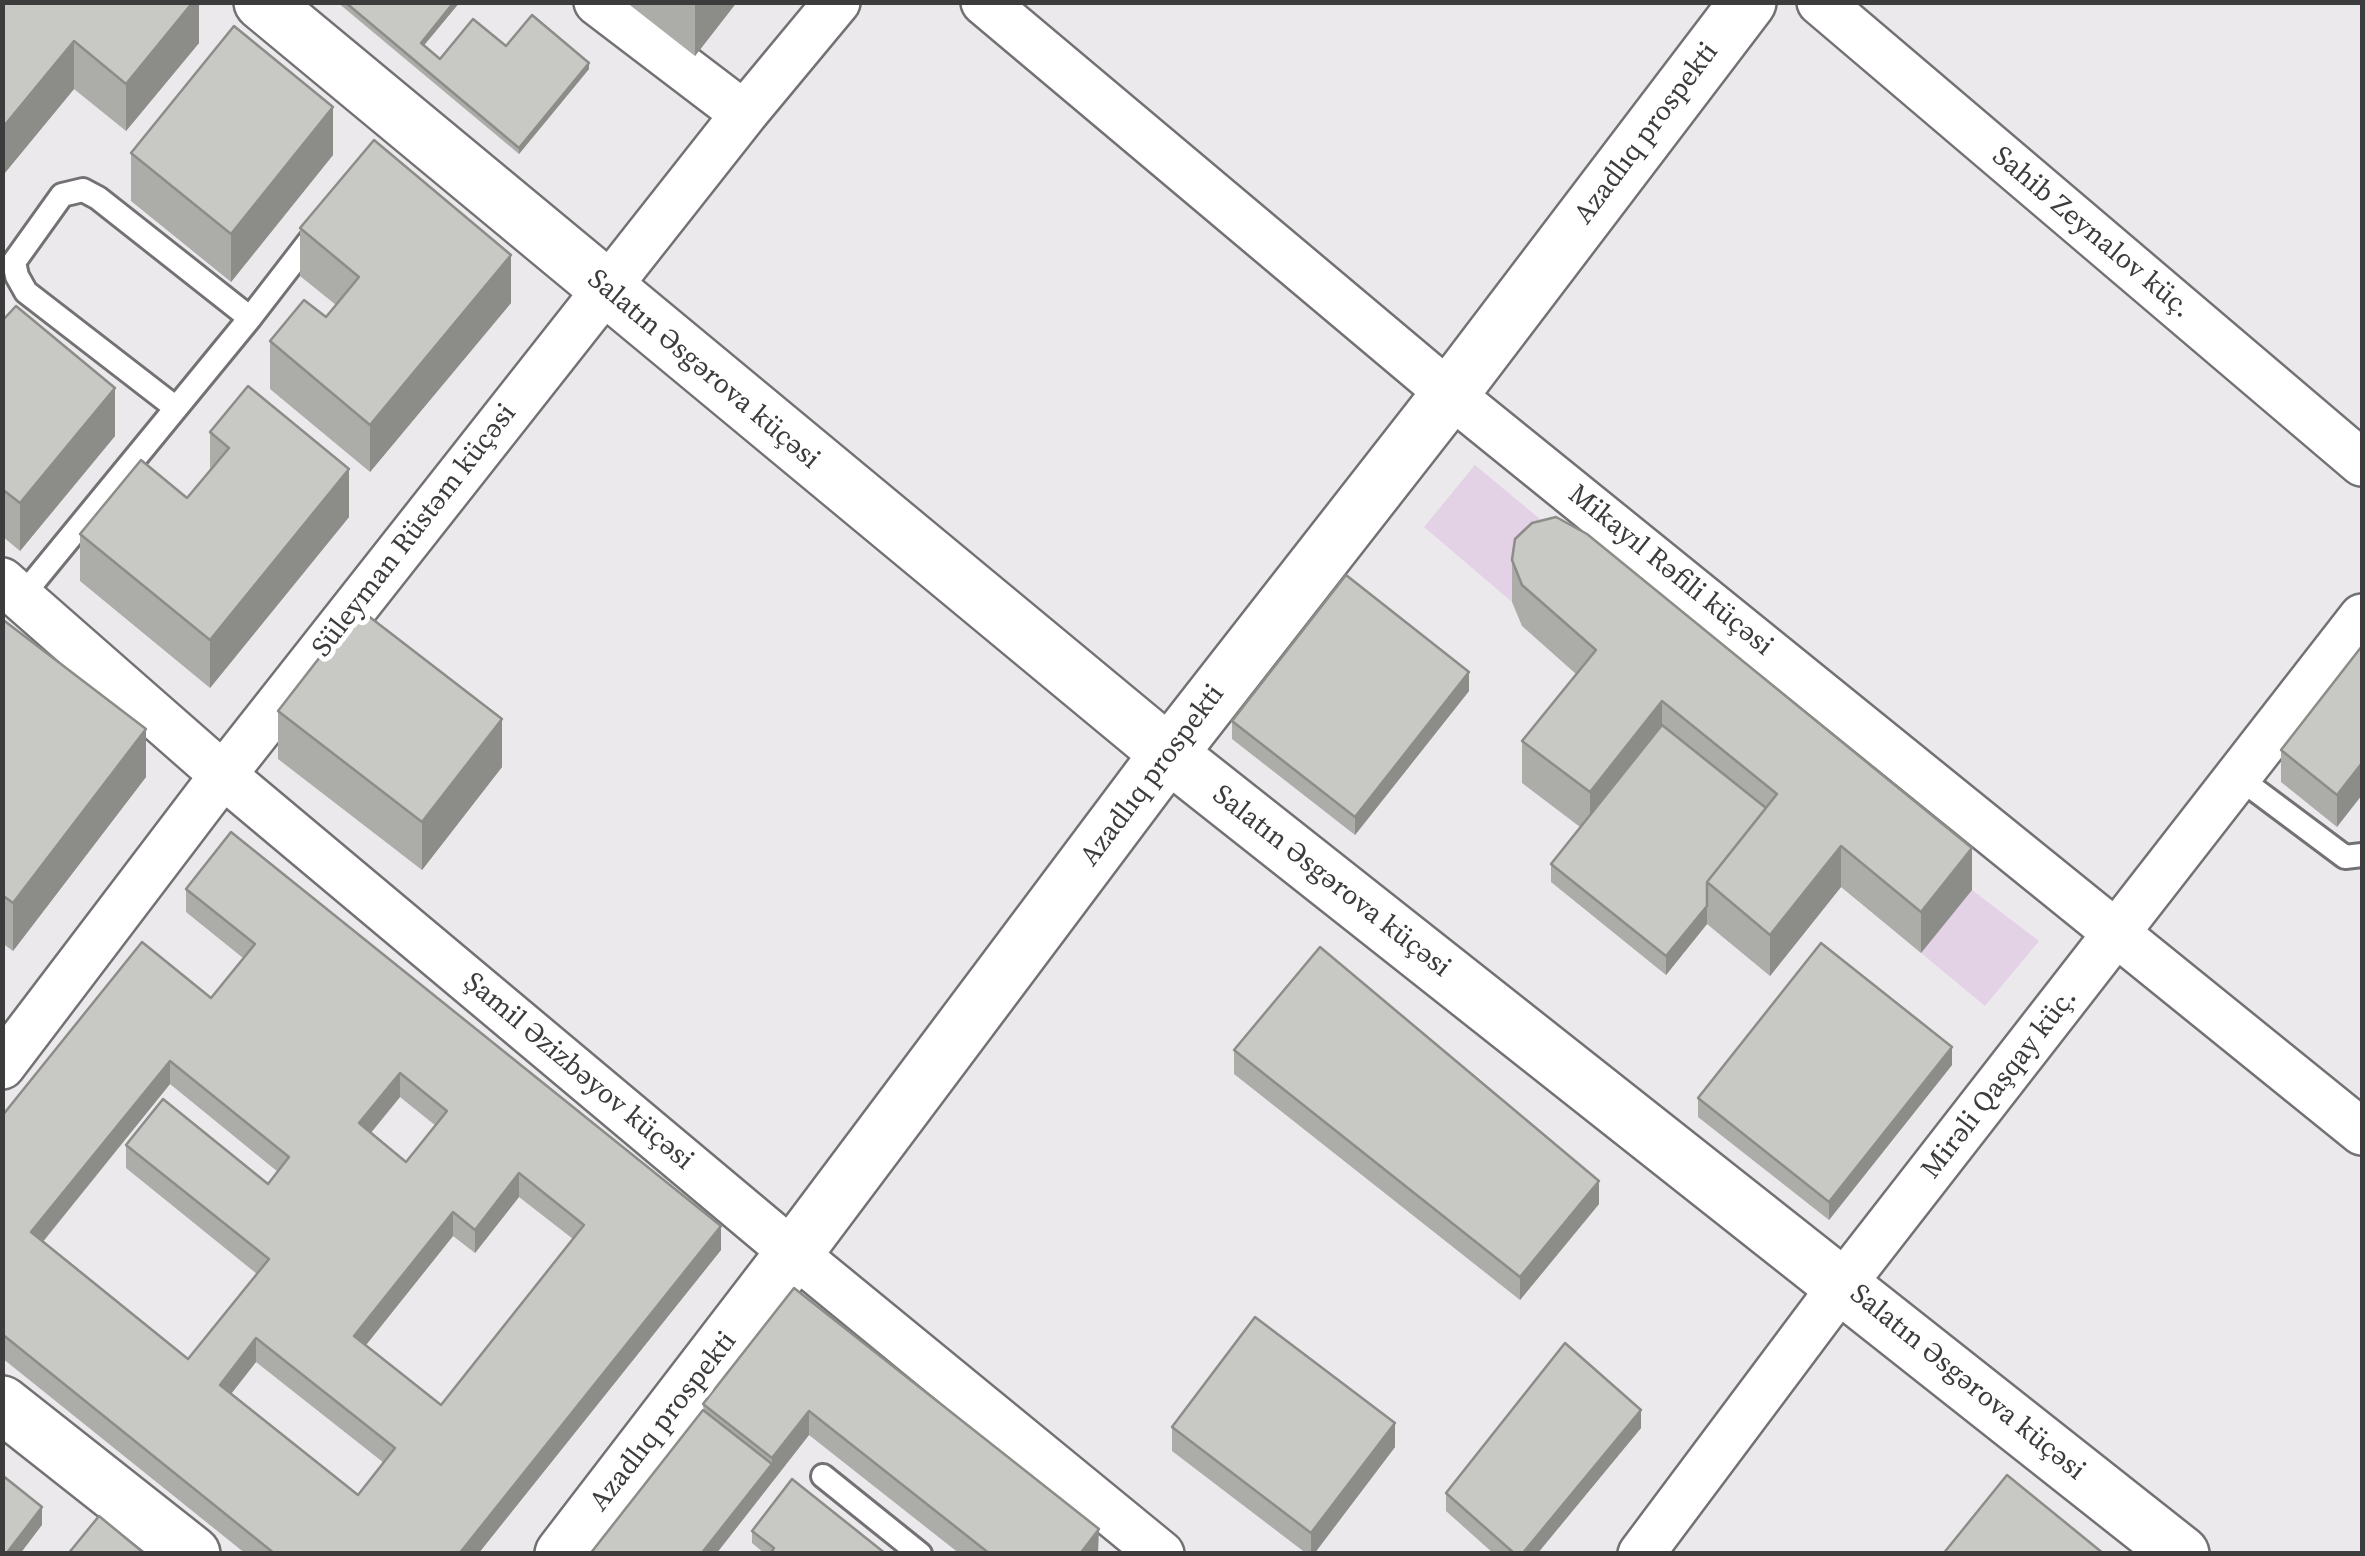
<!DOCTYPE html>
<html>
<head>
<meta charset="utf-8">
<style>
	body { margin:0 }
	#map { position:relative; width:2365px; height:1556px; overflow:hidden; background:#ece9ed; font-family:"Source Serif 4",serif }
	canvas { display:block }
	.frame { position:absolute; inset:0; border:5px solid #3d3c3d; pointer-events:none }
</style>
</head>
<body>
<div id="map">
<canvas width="2365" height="1556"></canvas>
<div class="frame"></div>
</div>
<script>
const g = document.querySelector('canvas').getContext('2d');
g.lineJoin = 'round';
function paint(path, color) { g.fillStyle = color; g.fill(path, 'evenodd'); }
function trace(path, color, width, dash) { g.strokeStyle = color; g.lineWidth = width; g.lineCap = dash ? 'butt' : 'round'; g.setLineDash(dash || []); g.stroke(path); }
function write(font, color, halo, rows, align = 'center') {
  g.font = font + ' "Source Serif 4",serif'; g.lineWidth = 10; g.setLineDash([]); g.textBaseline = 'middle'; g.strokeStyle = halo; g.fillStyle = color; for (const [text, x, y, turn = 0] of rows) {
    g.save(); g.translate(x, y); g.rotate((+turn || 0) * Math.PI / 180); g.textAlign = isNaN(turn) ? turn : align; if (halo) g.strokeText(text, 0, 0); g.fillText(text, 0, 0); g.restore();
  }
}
paint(new Path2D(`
	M 1475,465 L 1570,544 L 1515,581 L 1512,602 L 1424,527 Z
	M 1972,890 L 2039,941 L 1985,1006 L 1921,953 Z`), '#e3d1e6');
const lane = new Path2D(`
	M 176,408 L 26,292 L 17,276 L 14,262 L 62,195 L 83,190 L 98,198 L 250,318
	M 22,596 L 250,318 L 318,230
	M 2238,777 L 2345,857 L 2362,855
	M 823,1476 L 920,1554`);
const street = new Path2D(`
	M 597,2 L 744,114
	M 984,2 L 1450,394 L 2362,1132
	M 1820,2 L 2362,463
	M 2,581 L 223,775 L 779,1241 L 1161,1554
	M 2,1066 L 223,775 L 744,114 L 837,2
	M 1641,1554 L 1843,1284 L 2362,617`);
const secondary = new Path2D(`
	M 262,2 L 1169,754 L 2181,1554
	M 2,1404 L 192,1554`);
const primary = new Path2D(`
	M 563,1554 L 794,1253 L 1150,778 L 1450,394 L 1748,2`);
trace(lane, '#747174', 28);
trace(street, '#747174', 50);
trace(secondary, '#747174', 60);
trace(primary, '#747174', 60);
trace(lane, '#fff', 22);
trace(street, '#fff', 45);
trace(secondary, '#fff', 55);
trace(primary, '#fff', 55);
paint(new Path2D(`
	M 2,2 L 199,2 L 199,43 L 126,131 L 74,89 L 4,174 L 2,173 Z
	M 337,2 L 460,2 L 424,45 L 440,59 L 506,46 L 589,69 L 519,154 Z
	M 626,2 L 737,2 L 695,56 Z
	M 131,153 L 333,155 L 231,282 L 131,201 Z
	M 300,228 L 511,303 L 370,472 L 270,389 L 270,341 L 326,317 L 336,305 L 300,276 Z
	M 2,321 L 115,436 L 20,551 L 2,536 Z
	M 210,432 L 349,517 L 210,688 L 80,581 L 80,534 L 187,498 L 210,470 Z
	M 1512,560 L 1972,890 L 1921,953 L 1841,887 L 1770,976 L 1707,924 L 1666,975 L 1551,882 L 1551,864 L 1580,827 L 1522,783 L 1522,741 L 1576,674 L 1522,626 L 1512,602 Z
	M 2,619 L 146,777 L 13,951 L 2,943 Z
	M 2362,646 L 2337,827 L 2281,782 L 2281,750 Z
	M 1469,691 L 1355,835 L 1232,739 L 1232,721 Z
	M 278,711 L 502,767 L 422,870 L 278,759 Z
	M 186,889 L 721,1250 L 478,1554 L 246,1554 L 2,1358 L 2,1116 L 211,998 L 243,958 L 186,912 ZM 170,1084 L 278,1172 L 268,1184 L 126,1145 L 126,1168 L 257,1274 L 188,1359 L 43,1242 ZM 400,1097 L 436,1126 L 406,1162 L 371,1133 ZM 519,1197 L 573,1239 L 441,1405 L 366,1345 L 453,1236 L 475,1253 ZM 256,1362 L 384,1463 L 358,1495 L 231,1394 Z
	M 1234,1050 L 1599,1204 L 1520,1300 L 1234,1074 Z
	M 1952,1065 L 1829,1220 L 1698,1117 L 1698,1098 Z
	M 794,1288 L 1099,1552 L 1098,1554 L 960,1554 L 809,1435 L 716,1554 L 703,1404 Z
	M 1172,1427 L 1395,1447 L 1314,1554 L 1307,1554 L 1172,1451 Z
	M 1641,1428 L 1537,1554 L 1494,1554 L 1446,1511 L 1446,1493 Z
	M 752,1531 L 886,1554 L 765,1554 L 752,1543 Z`), '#acaca9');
paint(new Path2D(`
	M 193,2 L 199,2 L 199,43 L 126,131 L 126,84 Z
	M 454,2 L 460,2 L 421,49 L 421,43 Z
	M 697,2 L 737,2 L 695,56 L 695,5 Z
	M 74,41 L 74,89 L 4,174 L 4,126 Z
	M 589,63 L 589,69 L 519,154 L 519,148 Z
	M 333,107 L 333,155 L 231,282 L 231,234 Z
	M 511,255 L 511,303 L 370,472 L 370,425 Z
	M 115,388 L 115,436 L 20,551 L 20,503 Z
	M 349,469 L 349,517 L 210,688 L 210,640 Z
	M 1469,672 L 1469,691 L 1355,835 L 1355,817 Z
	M 1662,701 L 1662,743 L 1590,833 L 1590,792 Z
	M 502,719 L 502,767 L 422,870 L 422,822 Z
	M 146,729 L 146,777 L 13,951 L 13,903 Z
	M 2362,763 L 2362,795 L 2337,827 L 2337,795 Z
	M 1841,846 L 1841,887 L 1770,976 L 1770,935 Z
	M 1972,848 L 1972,890 L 1921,953 L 1921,912 Z
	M 1707,906 L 1707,924 L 1666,975 L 1666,956 Z
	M 1952,1047 L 1952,1065 L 1829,1220 L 1829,1202 Z
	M 170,1061 L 170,1084 L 31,1256 L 31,1232 Z
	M 400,1073 L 400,1097 L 359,1147 L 359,1123 Z
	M 519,1173 L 519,1197 L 475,1253 L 475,1230 Z
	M 1599,1181 L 1599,1204 L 1520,1300 L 1520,1277 Z
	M 453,1212 L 453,1236 L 354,1360 L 354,1336 Z
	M 721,1226 L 721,1250 L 478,1554 L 459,1554 Z
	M 256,1338 L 256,1362 L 220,1408 L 220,1385 Z
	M 1641,1410 L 1641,1428 L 1537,1554 L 1522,1554 Z
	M 809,1411 L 809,1435 L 716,1554 L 701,1554 L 772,1464 L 772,1458 Z
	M 1395,1423 L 1395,1447 L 1314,1554 L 1311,1554 L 1311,1533 Z
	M 42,1507 L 42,1525 L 20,1554 L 6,1554 Z
	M 1099,1529 L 1098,1554 L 1080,1554 Z`), '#8c8c89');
const building = new Path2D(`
	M 2,2 L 193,2 L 126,84 L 74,41 L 4,126 L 2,125 Z
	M 345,2 L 454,2 L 421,43 L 440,59 L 473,19 L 506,46 L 532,15 L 589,63 L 519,148 Z
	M 234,26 L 333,107 L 231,234 L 131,153 Z
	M 374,140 L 511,255 L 370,425 L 270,341 L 304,300 L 326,317 L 359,277 L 300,228 Z
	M 16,306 L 115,388 L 20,503 L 2,489 L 2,321 Z
	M 248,386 L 349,469 L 210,640 L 80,534 L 141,460 L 187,498 L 229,448 L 210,432 Z
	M 1556,517 L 1587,534 L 1972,848 L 1921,912 L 1841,846 L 1770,935 L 1707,882 L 1777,794 L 1662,701 L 1590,792 L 1522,741 L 1596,650 L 1522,585 L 1512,560 L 1515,539 L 1532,523 Z
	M 1346,575 L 1469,672 L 1355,817 L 1232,721 Z
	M 358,608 L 502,719 L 422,822 L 278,711 Z
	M 2,619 L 146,729 L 13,903 L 2,895 Z
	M 2362,646 L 2362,763 L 2337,795 L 2281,750 Z
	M 1662,725 L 1766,808 L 1707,882 L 1707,906 L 1666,956 L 1551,864 Z
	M 231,832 L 721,1226 L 459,1554 L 275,1554 L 2,1334 L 2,1116 L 142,942 L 211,998 L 255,944 L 186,889 ZM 170,1061 L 289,1157 L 268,1184 L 163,1099 L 126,1145 L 269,1259 L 188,1359 L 31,1232 ZM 400,1073 L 447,1111 L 406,1162 L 359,1123 ZM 519,1173 L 584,1225 L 441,1405 L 354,1336 L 453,1212 L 475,1230 ZM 256,1338 L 395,1448 L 358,1495 L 220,1385 Z
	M 1821,943 L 1952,1047 L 1829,1202 L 1698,1098 Z
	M 1320,947 L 1599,1181 L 1520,1277 L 1234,1050 Z
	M 794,1288 L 1099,1529 L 1080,1554 L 990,1554 L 809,1411 L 772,1458 L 703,1404 Z
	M 1255,1317 L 1395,1423 L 1311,1533 L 1172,1427 Z
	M 1565,1343 L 1641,1410 L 1522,1554 L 1515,1554 L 1446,1493 Z
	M 703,1410 L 772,1464 L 701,1554 L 590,1554 Z
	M 2,1475 L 42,1507 L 6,1554 L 2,1554 Z
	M 2007,1475 L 2104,1554 L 1943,1554 Z
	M 792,1479 L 886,1554 L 770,1554 L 774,1548 L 752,1531 Z
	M 99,1516 L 145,1554 L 68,1554 Z`);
paint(building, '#c8c8c4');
trace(building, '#8c8c89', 2.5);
write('28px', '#3d3c3d', '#fff', [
	["Azadlıq prospekti",1647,134,-53],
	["Sahib Zeynalov küç.",2091,233,40],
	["Salatın Əsgərova küçəsi",703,370,40],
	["Süleyman Rüstəm küçəsi",415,531,-52],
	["Mikayıl Rəfili küçəsi",1670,571,39],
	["Azadlıq prospekti",1153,776,-53],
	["Salatın Əsgərova küçəsi",1331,882,38],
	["Şamil Əzizbəyov küçəsi",578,1072,40],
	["Mirəli Qaşqay küç.",2000,1084,-52],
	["Salatın Əsgərova küçəsi",1967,1383,39],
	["Azadlıq prospekti",664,1422,-52]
]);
</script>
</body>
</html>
